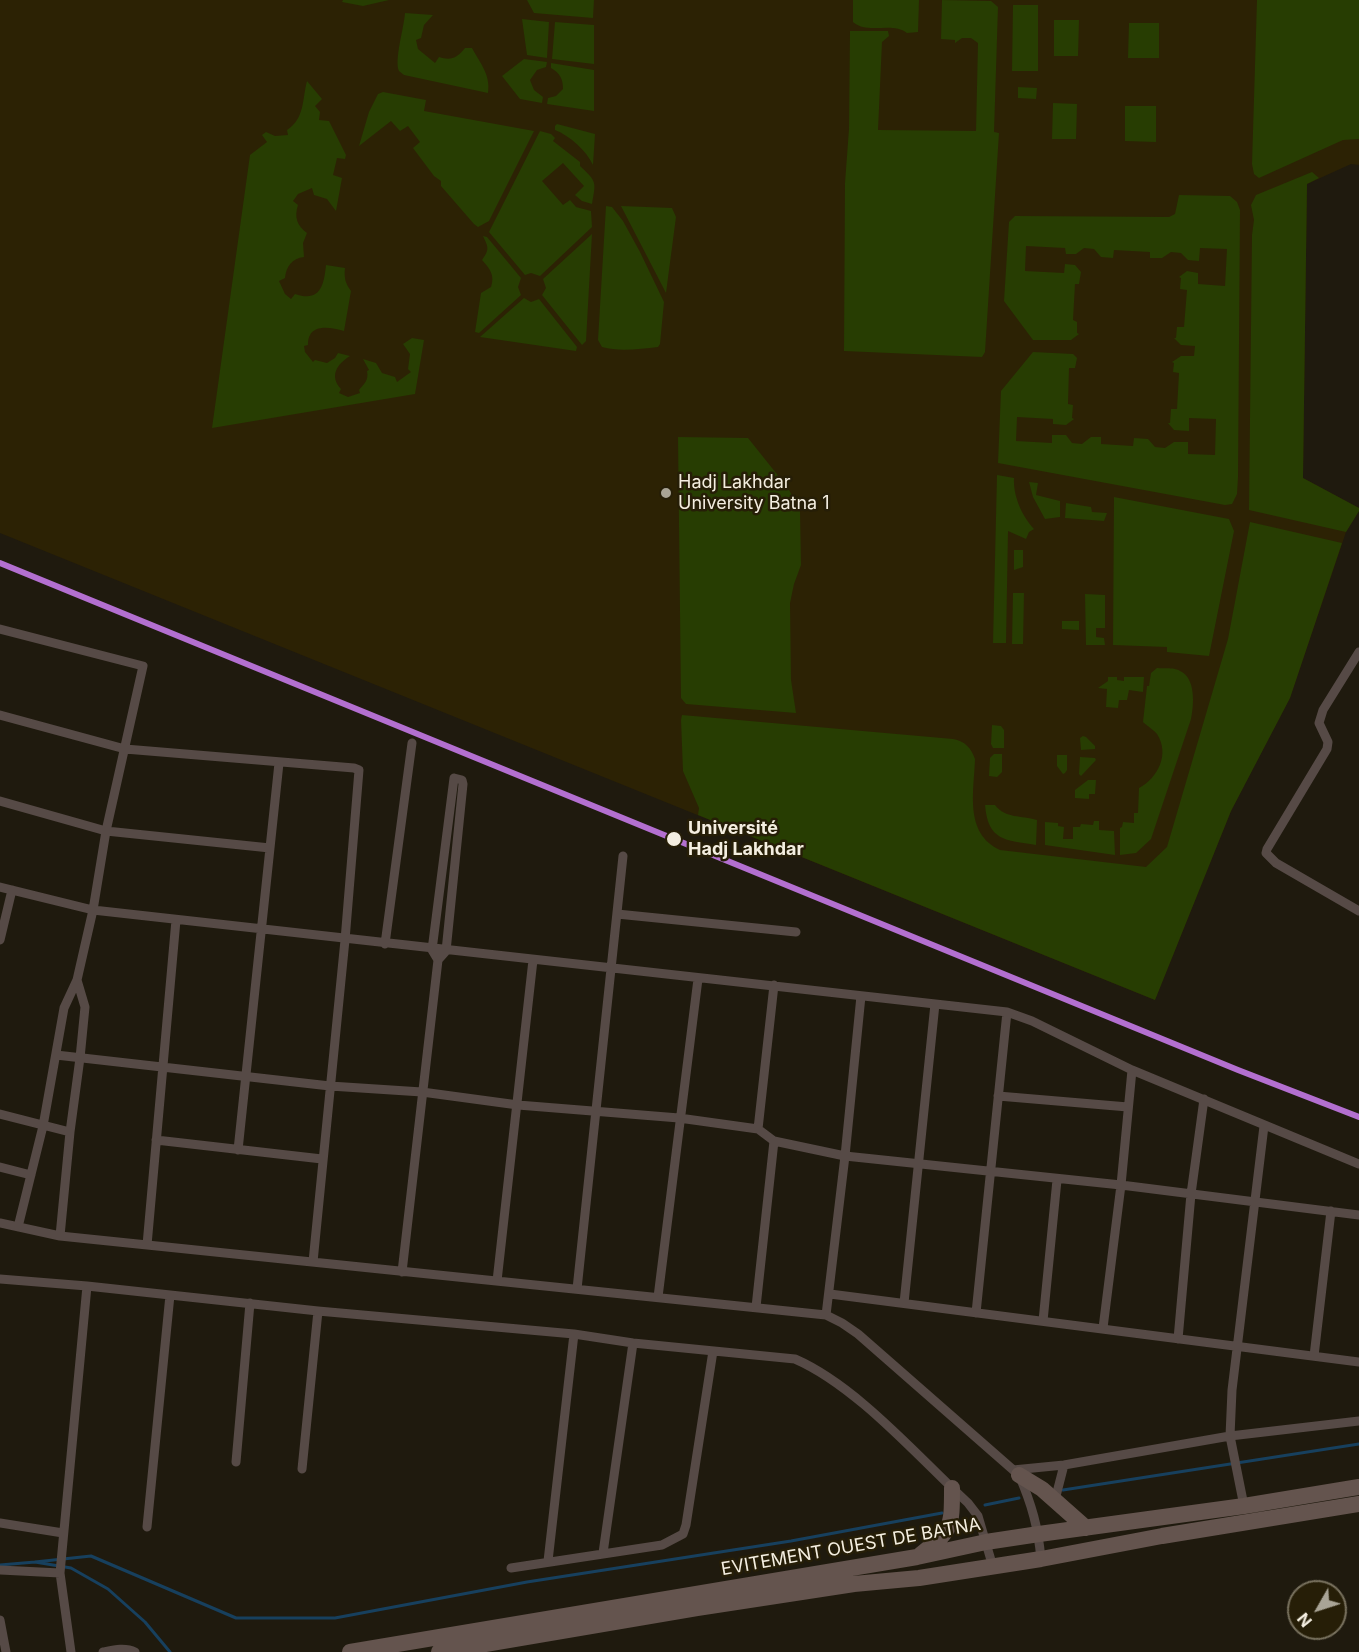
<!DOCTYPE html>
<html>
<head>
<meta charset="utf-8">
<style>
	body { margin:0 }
	#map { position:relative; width:1359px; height:1652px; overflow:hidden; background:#1f1a0e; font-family:Inter,sans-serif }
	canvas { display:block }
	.north { position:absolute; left:1287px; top:1580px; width:60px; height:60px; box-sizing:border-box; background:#261e07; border:2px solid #78715e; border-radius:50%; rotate:231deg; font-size:16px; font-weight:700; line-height:24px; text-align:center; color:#f4eee0 }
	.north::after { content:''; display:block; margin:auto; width:21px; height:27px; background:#a9a496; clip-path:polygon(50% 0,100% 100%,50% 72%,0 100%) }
</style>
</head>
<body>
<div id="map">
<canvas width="1359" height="1652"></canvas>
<div class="north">N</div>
</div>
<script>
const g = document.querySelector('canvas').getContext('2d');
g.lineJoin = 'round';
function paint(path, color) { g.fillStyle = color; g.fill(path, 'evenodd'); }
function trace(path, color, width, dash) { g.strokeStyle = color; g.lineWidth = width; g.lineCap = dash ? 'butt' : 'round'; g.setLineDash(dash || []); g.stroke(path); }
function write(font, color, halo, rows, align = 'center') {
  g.font = font + ' Inter,sans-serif'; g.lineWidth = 5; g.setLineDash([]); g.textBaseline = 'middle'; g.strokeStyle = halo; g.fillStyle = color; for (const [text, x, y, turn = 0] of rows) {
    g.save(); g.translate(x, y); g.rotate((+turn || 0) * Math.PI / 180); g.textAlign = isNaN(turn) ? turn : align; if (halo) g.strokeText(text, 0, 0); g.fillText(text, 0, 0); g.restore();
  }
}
paint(new Path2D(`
	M 0,0 L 1359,0 L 1359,165 L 1351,164 L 1307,184 L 1303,478 L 1359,508 L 1359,511 L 1346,532 L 1290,698 L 1231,811 L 1155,1000 L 0,533 Z`), '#2c2204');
paint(new Path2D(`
	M 343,0 L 389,0 L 363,6 L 342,2 Z
	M 527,0 L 594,0 L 593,18 L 534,13 Z
	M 853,0 L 919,0 L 918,32 L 907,33 C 892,21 868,35 853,22 Z
	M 942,0 L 991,1 L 998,7 L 994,132 L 999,133 L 985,352 L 982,357 L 844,351 L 845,183 L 849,129 L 850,31 L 888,31 L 889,36 L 882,42 L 878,130 L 976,131 L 978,43 L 971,38 L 962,38 L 955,43 L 955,40 L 941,39 Z
	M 1257,0 L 1359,0 L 1359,139 L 1343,140 L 1259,178 L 1254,174 L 1252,164 Z
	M 1013,5 L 1038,5 L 1038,71 L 1012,71 Z
	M 405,13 L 433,15 L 424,25 L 421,38 L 416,40 L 418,49 L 435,63 L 439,57 C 451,61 457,58 465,48 L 472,48 C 480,63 491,75 488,93 L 404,75 L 399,71 C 394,60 404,28 405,13 Z
	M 522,19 L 549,22 L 547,58 L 527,55 Z
	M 1054,20 L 1079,20 L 1078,56 L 1054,56 Z
	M 555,22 L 594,25 L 594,64 L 552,59 Z
	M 1129,23 L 1159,23 L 1159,58 L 1128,58 Z
	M 524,59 L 547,62 L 546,67 L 537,70 L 530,80 L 534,90 L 543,97 L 542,103 L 520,99 L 502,76 Z
	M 551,63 L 594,70 L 594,111 L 547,104 L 548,98 L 556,96 L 563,89 C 563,79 560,73 551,68 Z
	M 307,81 L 322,99 L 315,106 L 320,112 L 319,120 L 329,121 L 346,155 L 345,159 L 337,158 L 333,175 L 342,178 L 336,211 L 327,199 L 314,195 L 312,188 L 298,194 L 293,201 L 298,205 C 294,217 297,226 307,233 L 303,243 L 304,257 C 292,258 286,267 285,278 L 279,281 L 285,294 L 291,299 L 295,294 C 321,303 324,284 326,265 L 345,268 C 344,277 345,283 351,291 L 344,331 C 329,327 308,323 308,345 L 304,346 L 305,352 L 313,362 L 315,360 L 327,363 L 335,358 L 338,353 L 350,356 C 337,364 329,376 341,389 L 339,393 L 348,397 L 360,393 L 359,390 C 364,384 369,380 367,371 L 369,370 L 363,359 L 376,363 L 382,373 L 395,377 L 397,382 L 411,372 L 408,369 L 410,354 L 403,344 L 412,338 L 424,340 L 415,394 L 212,428 L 250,155 L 267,142 L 262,135 L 266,132 L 275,136 L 288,135 L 287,130 C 305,118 302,100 307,81 Z
	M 1018,87 L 1037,88 L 1036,99 L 1018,98 Z
	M 383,92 L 426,100 L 424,111 L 534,131 L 489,221 L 478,227 L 474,224 L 441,186 L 441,181 L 434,176 L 413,148 L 420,142 L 408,126 L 400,131 L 391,121 L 359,146 L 369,112 L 378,94 Z
	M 1053,103 L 1077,104 L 1076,139 L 1052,139 Z
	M 1125,106 L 1156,106 L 1156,142 L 1125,141 Z
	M 557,124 L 595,134 L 593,165 C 586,150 570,136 555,130 L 555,126 Z
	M 540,131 L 551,134 L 555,138 L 553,141 L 580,162 L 580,166 C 597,182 596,181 592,204 L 582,201 L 575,195 L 584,186 L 563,163 L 542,181 L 563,205 L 570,200 L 576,207 L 591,211 L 592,227 L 540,276 L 531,273 L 525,275 L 489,232 Z
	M 1312,172 L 1319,178 L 1307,184 L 1303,478 L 1359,508 L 1359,511 L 1346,532 L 1249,510 L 1252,235 L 1254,220 L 1251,205 L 1256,195 Z
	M 1179,195 L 1230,196 L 1237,202 L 1240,210 L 1238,477 L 1237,494 L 1232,504 L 1225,505 L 998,463 L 1001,391 L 1033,352 L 1073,354 L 1077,358 L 1075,368 L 1069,368 L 1068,404 L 1073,405 L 1072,418 L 1074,419 L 1066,425 L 1053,424 L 1053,419 L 1017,417 L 1016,441 L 1052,443 L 1052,435 L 1066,435 L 1072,443 L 1082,444 L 1091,437 L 1101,437 L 1101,444 L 1133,446 L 1134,438 L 1148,439 L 1155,447 L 1165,448 L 1174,442 L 1188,442 L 1188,454 L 1215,455 L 1216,419 L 1189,418 L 1189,431 L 1174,430 L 1168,423 L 1170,423 L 1171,409 L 1177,409 L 1179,373 L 1173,372 L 1174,363 L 1172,362 L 1181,356 L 1194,356 L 1195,346 L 1181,345 L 1174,338 L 1176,338 L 1177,327 L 1184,327 L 1187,290 L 1180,289 L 1181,278 L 1179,277 L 1187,271 L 1198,273 L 1198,284 L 1225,286 L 1227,249 L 1200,248 L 1199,261 L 1188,260 L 1181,253 L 1171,252 L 1162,258 L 1150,258 L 1150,252 L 1114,250 L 1113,258 L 1101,257 L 1094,249 L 1084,248 L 1076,254 L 1066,254 L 1065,248 L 1026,246 L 1025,271 L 1064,273 L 1065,264 L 1075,265 L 1081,272 L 1079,284 L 1075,284 L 1073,320 L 1077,322 L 1077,333 L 1079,334 L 1071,340 L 1033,340 L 1004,301 L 1009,222 L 1015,216 L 1169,217 L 1175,214 Z
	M 606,206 L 612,207 L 623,221 L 640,252 L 664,302 L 660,344 L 658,347 C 640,349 619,352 602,347 L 598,340 Z
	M 621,206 L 672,208 L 676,217 L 666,293 Z
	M 592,234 L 586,341 L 582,345 L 542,295 L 546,288 L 543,279 Z
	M 483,236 L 487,237 L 521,278 L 518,287 L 521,295 L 479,333 L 475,332 L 481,293 L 491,287 C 495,275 490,269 482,260 C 490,249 488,247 483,236 Z
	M 524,298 L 531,302 L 539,299 L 577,347 L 576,351 L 480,337 Z
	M 678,437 L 748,438 L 788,488 L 800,511 L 801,565 L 794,584 L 790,603 L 791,680 L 796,713 L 686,704 L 681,698 Z
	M 997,475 L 1014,478 C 1013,496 1022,516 1034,529 L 1029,532 L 1026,539 L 1008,531 L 1006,643 L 993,643 Z
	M 1029,482 L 1038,483 L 1036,495 L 1060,501 L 1060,517 L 1045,519 L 1033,497 Z
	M 1114,497 L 1229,519 L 1234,531 L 1209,656 L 1167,652 L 1167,647 L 1113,645 Z
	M 1066,503 L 1091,507 L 1092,512 L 1107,513 L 1104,521 L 1065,518 Z
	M 1250,522 L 1342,543 L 1290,698 L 1231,811 L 1155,1000 L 698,815 L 699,808 L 683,771 L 681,720 L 682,715 L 953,739 C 965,741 971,748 975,759 C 974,792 964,833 1000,850 L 1146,867 L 1167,847 L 1228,639 Z
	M 1014,550 L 1023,550 L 1023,567 L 1014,570 Z
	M 1013,593 L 1024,593 L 1023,644 L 1012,644 Z
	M 1085,594 L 1105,595 L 1105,628 L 1096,628 L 1096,637 L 1104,638 L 1105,645 L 1086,645 Z
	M 1062,621 L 1079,621 L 1079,630 L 1062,629 Z
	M 1157,668 C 1164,669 1174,667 1180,671 C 1196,678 1194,705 1191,719 L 1151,839 L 1136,853 L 1120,855 L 1120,828 L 1122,827 L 1123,822 L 1134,823 L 1134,813 L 1138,813 L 1139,788 C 1158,778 1170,754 1157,734 C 1155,731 1146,725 1143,722 L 1147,686 L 1149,686 L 1151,673 Z
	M 1108,677 L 1117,677 L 1117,680 L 1124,681 L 1124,677 L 1144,677 L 1143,692 L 1129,690 L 1127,700 L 1119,700 L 1118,708 L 1106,707 L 1107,689 L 1098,688 L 1108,681 Z
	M 992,725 L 1001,726 L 1004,730 L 1004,748 L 993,748 L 991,744 Z
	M 1083,736 L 1086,737 L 1095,746 L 1095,749 L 1081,750 L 1080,738 Z
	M 994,754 L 1002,754 L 1002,772 L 997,777 L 989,776 L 990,758 Z
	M 1057,755 L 1067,755 L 1067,770 L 1065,773 L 1063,774 L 1057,766 Z
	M 1080,757 L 1095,758 L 1096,760 L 1081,776 L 1079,774 Z
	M 1088,780 L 1096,780 L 1095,794 L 1089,794 L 1089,799 L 1075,798 L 1075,790 Z
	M 985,805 L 995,805 C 1006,819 1021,815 1037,820 L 1036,845 C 1005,840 988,841 985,805 Z
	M 1094,821 L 1099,821 L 1099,830 L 1114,831 L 1115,855 L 1045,845 L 1045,822 L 1058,823 L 1058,826 L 1064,827 L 1063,839 L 1073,839 L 1073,827 L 1080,827 L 1081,824 L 1093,825 Z`), '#273d02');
trace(new Path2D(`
	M 1063,1490 L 1359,1444
	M 985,1505 L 1019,1498
	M 35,1562 L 91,1556 L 236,1618 L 335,1618 L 527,1582 L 791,1541 L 942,1513
	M 0,1565 L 35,1562 L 71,1568 L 108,1589 L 145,1622 L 170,1652`), '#17405e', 3);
trace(new Path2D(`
	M 0,629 L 143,666 L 106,831 L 93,910 L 77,980 L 64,1008 L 43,1126 L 18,1227
	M 1359,652 L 1323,710 L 1319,723 L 1328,742 L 1327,749 L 1267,849 L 1266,853 L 1276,863 L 1359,911
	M 0,715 L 125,749 L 354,768 L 359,770 L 345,940 L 313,1262
	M 0,801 L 106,831 L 270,848
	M 0,887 L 93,910 L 1007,1012 L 1032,1021 L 1132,1070 L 1359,1164
	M 617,914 L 796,932
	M 0,940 L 12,890
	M 385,944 L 412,743
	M 56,1055 L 330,1086 L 422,1092 L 518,1105 L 679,1118 L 758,1129 L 774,1141 L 845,1156 L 1121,1185 L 1359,1215
	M 998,1096 L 1128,1107
	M 0,1114 L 70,1132
	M 758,1129 L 774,985
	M 156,1140 L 322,1159
	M 238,1150 L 279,763
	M 0,1167 L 31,1175
	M 0,1223 L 60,1236 L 826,1315 L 842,1323 L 858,1334 L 1019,1475 C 1032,1505 1038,1527 1041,1559
	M 60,1236 L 70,1132 L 80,1058 L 85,1007 L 77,980
	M 147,1245 L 176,920
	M 402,1272 L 438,960 L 432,950 L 454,778 L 462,780 L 463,784 L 446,951 L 438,960
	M 0,1279 L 87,1286 L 318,1311 L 574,1334 L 633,1343 L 795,1359 C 857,1386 918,1457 968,1503 L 978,1516 L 993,1567
	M 497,1281 L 533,960
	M 577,1289 L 623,856
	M 830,1294 L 1359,1362
	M 658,1297 L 698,979
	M 904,1303 L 935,1004
	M 756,1307 L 774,1141
	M 976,1313 L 1007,1012
	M 826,1315 L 845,1156 L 861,996
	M 1043,1321 L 1057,1180
	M 1103,1328 L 1121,1185 L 1132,1070
	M 1178,1339 L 1191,1194 L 1204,1099
	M 1314,1356 L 1331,1211
	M 236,1462 L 250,1303
	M 302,1469 L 318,1311
	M 1013,1470 L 1064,1465 L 1230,1436 L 1359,1421
	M 1055,1500 L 1064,1465
	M 1244,1506 L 1230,1436 L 1232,1390 L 1264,1126
	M 0,1523 L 63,1533
	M 147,1527 L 170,1295
	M 603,1553 L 633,1343
	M 548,1561 L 574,1334
	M 511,1568 L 662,1545 L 683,1534 L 686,1525 L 713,1351
	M 0,1570 L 60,1573 L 71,1652
	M 60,1573 L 87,1286
	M 0,1620 L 6,1652
	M 103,1652 C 113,1650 125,1647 135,1652`), '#564a46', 9);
trace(new Path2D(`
	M 1019,1475 L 1042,1489 L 1086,1528
	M 920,1555 C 952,1530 952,1528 952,1488
	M 350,1652 L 917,1557 L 986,1542 L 1039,1534 L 1244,1506 L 1359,1487
	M 439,1652 L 697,1608 L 854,1584 L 919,1578 L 1041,1559 L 1162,1536 L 1359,1504`), '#64544e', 16);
trace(new Path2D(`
	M 0,563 L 1238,1070 L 1359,1117`), '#b36fd0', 6);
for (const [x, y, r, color] of [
	[666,493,6,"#a9a496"],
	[674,839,8,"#f4eee0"]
]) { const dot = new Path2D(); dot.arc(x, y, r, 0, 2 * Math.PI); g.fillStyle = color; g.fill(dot); trace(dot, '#261e07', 2); }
write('18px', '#f4eee0', '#261e07', [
	["Hadj Lakhdar",678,483],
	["University Batna 1",678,504]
], 'left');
write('bold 18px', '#f4eee0', '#261e07', [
	["Université",688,829],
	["Hadj Lakhdar",688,850]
], 'left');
write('18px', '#f4eee0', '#261e07', [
	["EVITEMENT OUEST DE BATNA",851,1547,-10]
]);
</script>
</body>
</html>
